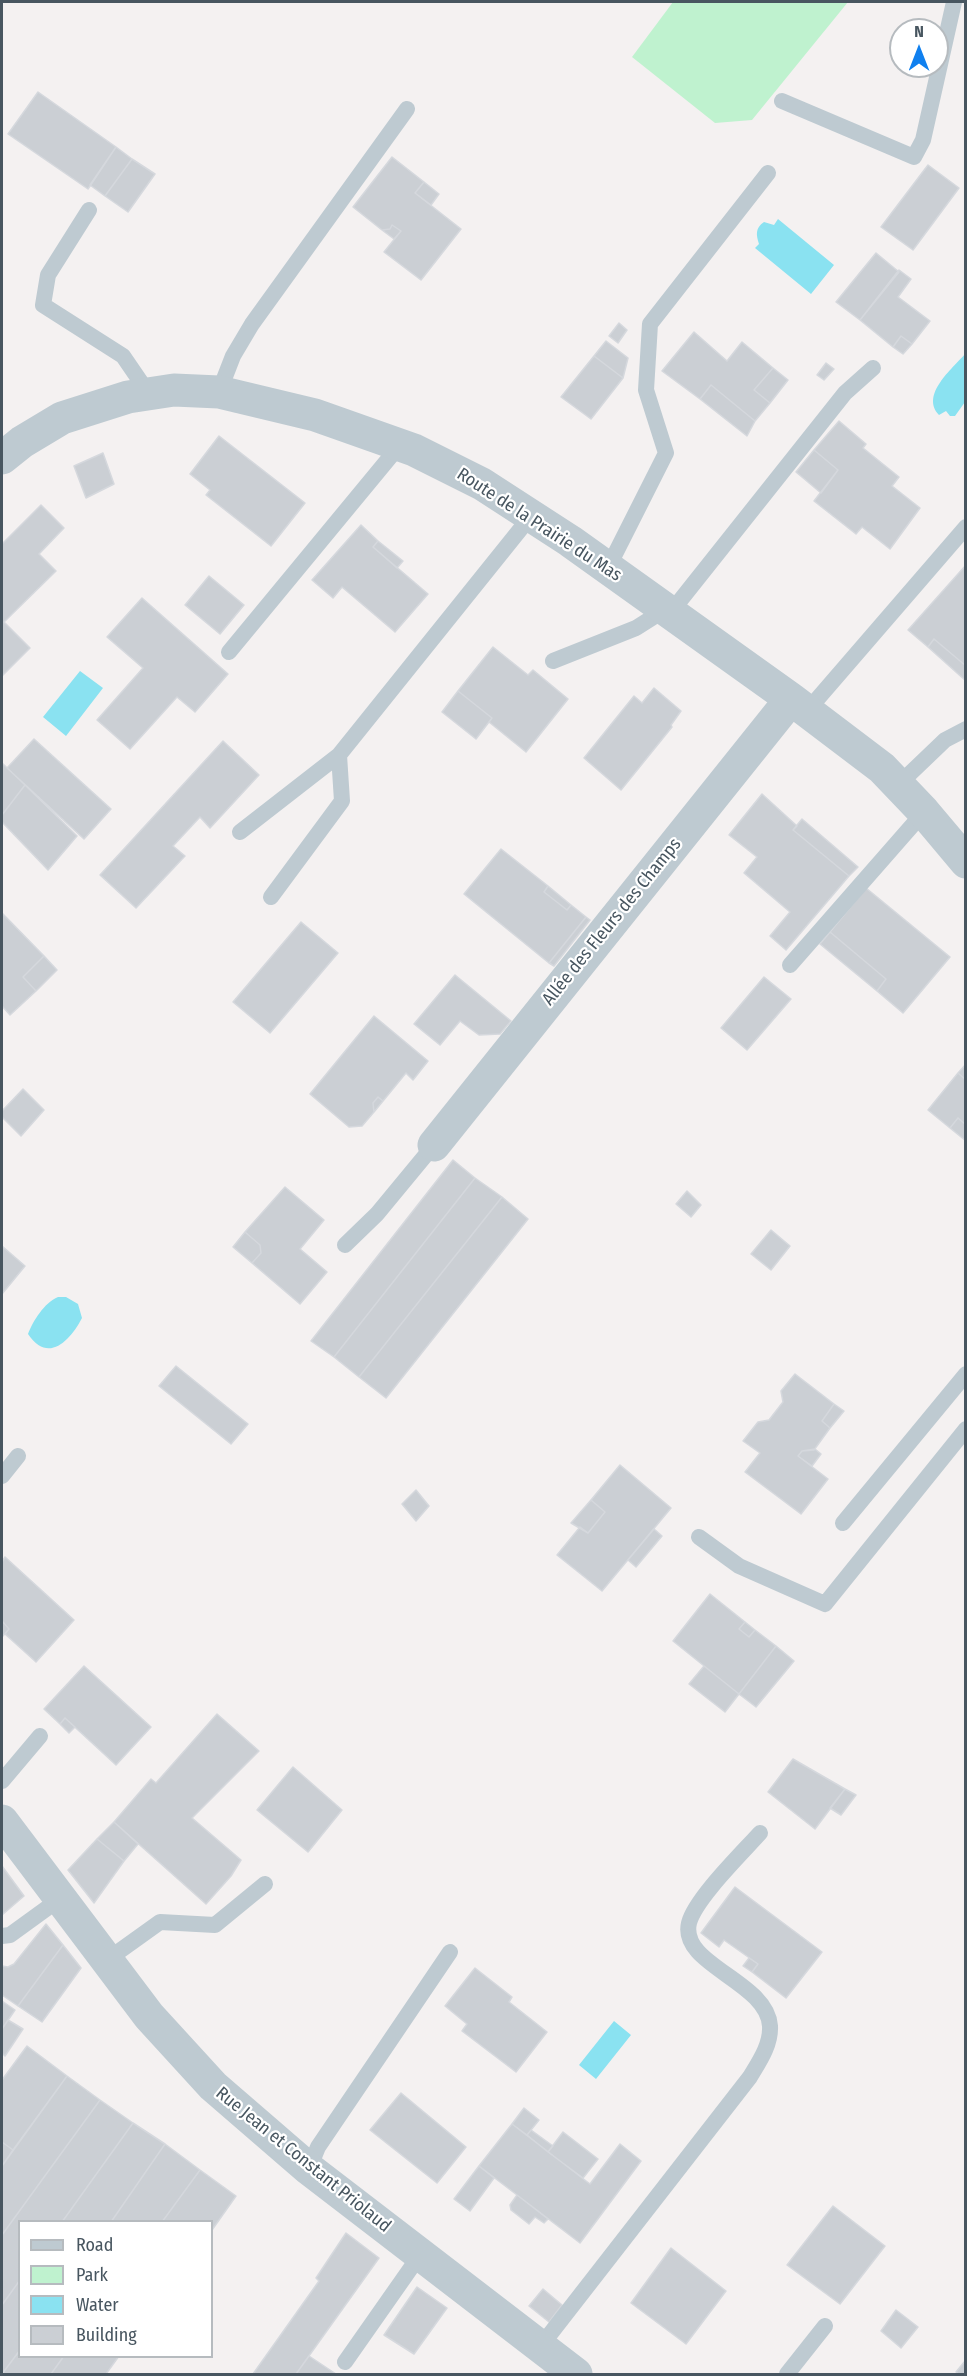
<!DOCTYPE html>
<html>
<head>
<meta charset="utf-8">
<style>
	body { margin:0 }
	#map { position:relative; width:967px; height:2376px; overflow:hidden; background:#f4f1f1; font-family:"Fira Sans Condensed",sans-serif }
	canvas { display:block }
	.frame { position:absolute; inset:0; border:3px solid #485660; pointer-events:none }
	.legend { position:absolute; left:18px; top:2220px; width:195px; height:138px; box-sizing:border-box; background:#fff; border:2px solid #b6bbbf; margin:0; padding:8px 10px; list-style:none; font-size:18px; color:#485660 }
	.legend li { display:flex; align-items:center; gap:12px; height:30px }
	.legend b { width:30px; border:2px solid #b6bbbf }
	.north { position:absolute; left:889px; top:18px; width:60px; height:60px; box-sizing:border-box; background:#fff; border:2px solid #b6bbbf; border-radius:50%; rotate:0deg; font-size:16px; font-weight:700; line-height:24px; text-align:center; color:#485660 }
	.north::after { content:''; display:block; margin:auto; width:21px; height:27px; background:#1080ef; clip-path:polygon(50% 0,100% 100%,50% 72%,0 100%) }
</style>
</head>
<body>
<div id="map">
<canvas width="967" height="2376"></canvas>
<div class="frame"></div>
<ul class="legend">
<li><b style="height:8px;background:#becad1"></b>Road</li>
<li><b style="height:16px;background:#bff2cf"></b>Park</li>
<li><b style="height:16px;background:#8ae2f1"></b>Water</li>
<li><b style="height:16px;background:#cbcfd4"></b>Building</li>
</ul>
<div class="north">N</div>
</div>
<script>
const g = document.querySelector('canvas').getContext('2d');
g.lineJoin = 'round';
function paint(path, color) { g.fillStyle = color; g.fill(path, 'evenodd'); }
function trace(path, color, width, dash) { g.strokeStyle = color; g.lineWidth = width; g.lineCap = dash ? 'butt' : 'round'; g.setLineDash(dash || []); g.stroke(path); }
function write(font, color, halo, rows, align = 'center') {
  g.font = font + ' "Fira Sans Condensed",sans-serif'; g.lineWidth = 4.5; g.setLineDash([]); g.textBaseline = 'middle'; g.strokeStyle = halo; g.fillStyle = color; for (const [text, x, y, turn = 0] of rows) {
    g.save(); g.translate(x, y); g.rotate((+turn || 0) * Math.PI / 180); g.textAlign = isNaN(turn) ? turn : align; if (halo) g.strokeText(text, 0, 0); g.fillText(text, 0, 0); g.restore();
  }
}
paint(new Path2D(`
	M 673,2 L 848,2 L 752,120 L 715,123 L 632,57 Z`), '#bff2cf');
paint(new Path2D(`
	M 778,219 L 834,265 L 811,294 L 755,248 L 759,244 C 756,235 755,228 764,222 L 774,225 Z
	M 965,354 L 965,402 L 955,416 L 950,416 L 946,411 L 939,415 C 920,395 952,369 965,354 Z
	M 80,671 L 103,688 L 66,736 L 43,717 Z
	M 58,1297 L 66,1297 L 78,1304 L 82,1318 C 70,1341 48,1364 28,1334 C 33,1321 44,1303 58,1297 Z
	M 614,2021 L 631,2035 L 596,2079 L 579,2065 Z`), '#8ae2f1');
const building = new Path2D(`
	M 38,92 L 116,147 L 88,189 L 8,134 Z
	M 116,147 L 132,159 L 105,196 L 90,185 Z
	M 392,157 L 424,182 L 415,193 L 461,229 L 421,280 L 384,252 L 401,231 L 392,225 L 390,229 L 382,230 L 353,207 Z
	M 132,159 L 155,174 L 128,212 L 105,196 Z
	M 928,165 L 959,188 L 913,250 L 881,227 Z
	M 424,182 L 439,194 L 431,205 L 415,193 Z
	M 392,225 L 401,231 L 394,239 L 382,230 L 390,229 Z
	M 876,253 L 899,272 L 860,320 L 836,302 Z
	M 899,270 L 911,279 L 898,297 L 930,321 L 912,344 L 901,336 L 893,347 L 860,320 Z
	M 619,323 L 627,330 L 618,343 L 609,336 Z
	M 694,332 L 727,361 L 742,342 L 773,368 L 754,390 L 770,403 L 755,421 L 711,385 L 700,399 L 662,371 Z
	M 901,336 L 912,344 L 903,354 L 893,347 Z
	M 606,341 L 628,358 L 623,378 L 594,356 Z
	M 594,356 L 623,378 L 591,419 L 561,397 Z
	M 826,363 L 834,369 L 824,380 L 817,375 Z
	M 773,368 L 788,380 L 770,403 L 754,390 Z
	M 711,385 L 755,421 L 747,436 L 700,399 Z
	M 839,421 L 866,444 L 863,448 L 899,477 L 892,486 L 920,508 L 890,549 L 862,527 L 856,534 L 814,501 L 838,470 L 814,450 Z
	M 219,436 L 305,503 L 271,546 L 206,495 L 210,490 L 190,474 Z
	M 814,450 L 838,470 L 821,493 L 796,472 Z
	M 103,453 L 114,484 L 86,498 L 74,466 Z
	M 41,505 L 64,528 L 39,554 L 56,571 L 4,622 L 30,648 L 2,676 L 2,544 Z
	M 361,525 L 378,541 L 373,547 L 428,594 L 395,632 L 342,587 L 333,598 L 312,580 Z
	M 378,541 L 403,561 L 397,568 L 373,547 Z
	M 966,565 L 966,666 L 934,639 L 928,647 L 908,630 Z
	M 209,576 L 244,605 L 220,634 L 185,605 Z
	M 142,598 L 228,674 L 195,712 L 177,697 L 130,749 L 97,720 L 143,668 L 107,637 Z
	M 934,639 L 966,666 L 966,681 L 928,647 Z
	M 493,647 L 528,675 L 533,670 L 568,699 L 526,752 L 489,722 L 492,718 L 458,691 Z
	M 654,688 L 681,711 L 671,725 L 672,727 L 621,790 L 584,758 L 634,696 L 642,703 Z
	M 458,691 L 492,718 L 476,739 L 442,712 Z
	M 34,739 L 111,809 L 84,839 L 7,768 Z
	M 223,741 L 259,775 L 210,828 L 200,817 L 173,846 L 185,856 L 136,908 L 100,875 Z
	M 2,763 L 25,785 L 2,815 Z
	M 25,785 L 77,836 L 48,870 L 2,822 L 2,815 Z
	M 762,794 L 797,826 L 793,830 L 849,876 L 786,950 L 770,936 L 790,912 L 744,873 L 757,857 L 729,835 Z
	M 802,819 L 858,867 L 849,876 L 793,830 Z
	M 501,849 L 548,886 L 544,892 L 567,910 L 571,905 L 586,917 L 549,963 L 464,894 Z
	M 548,886 L 571,905 L 567,910 L 544,892 Z
	M 866,888 L 950,957 L 903,1013 L 877,991 L 886,979 L 830,932 Z
	M 2,913 L 44,956 L 23,977 L 36,991 L 10,1015 L 2,1006 Z
	M 586,917 L 590,920 L 554,966 L 549,963 Z
	M 301,922 L 338,953 L 270,1033 L 233,1002 Z
	M 830,932 L 886,979 L 877,991 L 820,944 Z
	M 44,956 L 57,970 L 36,991 L 23,977 Z
	M 455,975 L 511,1021 L 500,1034 L 479,1035 L 460,1021 L 440,1045 L 414,1024 Z
	M 764,977 L 791,999 L 747,1050 L 721,1028 Z
	M 374,1016 L 428,1061 L 413,1080 L 406,1073 L 383,1101 L 378,1097 L 373,1103 L 374,1112 L 362,1126 L 349,1127 L 310,1094 Z
	M 966,1064 L 966,1080 L 958,1073 Z
	M 958,1073 L 966,1080 L 966,1125 L 958,1118 L 950,1128 L 928,1110 Z
	M 23,1089 L 44,1110 L 21,1136 L 2,1117 L 2,1111 Z
	M 378,1097 L 383,1101 L 374,1112 L 373,1103 Z
	M 958,1118 L 966,1125 L 966,1141 L 950,1128 Z
	M 453,1160 L 475,1178 L 334,1357 L 311,1341 Z
	M 475,1178 L 502,1197 L 359,1377 L 334,1357 Z
	M 285,1187 L 324,1220 L 300,1249 L 327,1272 L 300,1304 L 252,1263 L 261,1253 L 260,1245 L 245,1232 Z
	M 687,1191 L 701,1205 L 691,1217 L 676,1204 Z
	M 502,1197 L 528,1219 L 386,1398 L 359,1377 Z
	M 771,1230 L 790,1246 L 771,1270 L 751,1254 Z
	M 245,1232 L 260,1245 L 261,1253 L 252,1263 L 233,1247 Z
	M 2,1246 L 25,1266 L 2,1294 Z
	M 176,1366 L 248,1424 L 231,1444 L 159,1386 Z
	M 795,1374 L 834,1404 L 822,1421 L 830,1428 L 814,1450 L 802,1451 L 798,1456 L 828,1479 L 801,1514 L 745,1472 L 760,1453 L 743,1441 L 758,1422 L 769,1420 L 783,1402 L 781,1391 Z
	M 834,1404 L 844,1411 L 830,1428 L 822,1421 Z
	M 815,1449 L 821,1454 L 812,1466 L 798,1456 L 802,1451 Z
	M 620,1465 L 671,1508 L 602,1591 L 557,1555 L 580,1527 L 588,1533 L 605,1512 L 591,1500 Z
	M 416,1490 L 429,1506 L 416,1521 L 402,1504 Z
	M 591,1500 L 605,1512 L 588,1533 L 571,1523 Z
	M 654,1529 L 662,1536 L 636,1567 L 628,1560 Z
	M 5,1557 L 74,1620 L 36,1662 L 5,1634 L 9,1629 L 2,1621 L 2,1562 Z
	M 710,1594 L 745,1622 L 739,1629 L 749,1637 L 755,1630 L 776,1646 L 739,1694 L 673,1641 Z
	M 2,1621 L 9,1629 L 2,1637 Z
	M 745,1622 L 755,1630 L 749,1637 L 739,1629 Z
	M 776,1646 L 794,1661 L 756,1707 L 739,1694 Z
	M 84,1666 L 151,1727 L 116,1765 L 65,1718 L 60,1724 L 44,1709 Z
	M 704,1666 L 739,1694 L 725,1712 L 689,1684 Z
	M 217,1714 L 259,1751 L 192,1818 L 241,1860 L 231,1876 L 206,1904 L 114,1822 L 151,1779 L 156,1783 Z
	M 65,1718 L 75,1727 L 69,1733 L 60,1724 Z
	M 793,1759 L 845,1789 L 815,1829 L 768,1792 Z
	M 293,1767 L 342,1810 L 308,1852 L 257,1810 Z
	M 845,1789 L 856,1795 L 841,1815 L 830,1808 Z
	M 114,1822 L 138,1844 L 124,1861 L 97,1839 Z
	M 97,1839 L 124,1861 L 94,1903 L 68,1870 Z
	M 2,1866 L 24,1896 L 2,1915 Z
	M 735,1887 L 822,1952 L 786,1998 L 752,1972 L 758,1964 L 724,1940 L 719,1947 L 701,1933 Z
	M 46,1924 L 63,1945 L 18,2006 L 2,1995 L 2,1966 L 8,1967 L 14,1964 Z
	M 63,1945 L 81,1968 L 42,2022 L 18,2006 Z
	M 749,1958 L 758,1964 L 752,1972 L 743,1966 Z
	M 475,1968 L 512,1997 L 509,2002 L 547,2032 L 516,2072 L 462,2031 L 467,2024 L 445,2006 Z
	M 2,2001 L 15,2010 L 2,2029 Z
	M 8,2020 L 23,2029 L 5,2056 L 2,2053 L 2,2029 Z
	M 27,2046 L 67,2076 L 13,2150 L 2,2142 L 2,2080 Z
	M 67,2076 L 100,2100 L 2,2235 L 2,2166 Z
	M 401,2093 L 466,2147 L 437,2183 L 370,2130 Z
	M 100,2100 L 133,2123 L 62,2222 L 20,2222 L 20,2280 L 2,2305 L 2,2235 Z
	M 524,2108 L 539,2120 L 527,2135 L 512,2124 Z
	M 133,2123 L 165,2144 L 111,2222 L 62,2222 Z
	M 512,2124 L 590,2184 L 620,2144 L 641,2161 L 580,2243 L 479,2166 Z
	M 531,2130 L 553,2146 L 548,2152 L 527,2135 Z
	M 563,2132 L 598,2159 L 583,2178 L 548,2152 Z
	M 2,2142 L 13,2150 L 2,2166 Z
	M 165,2144 L 200,2170 L 162,2222 L 111,2222 Z
	M 479,2166 L 494,2178 L 470,2211 L 454,2199 Z
	M 200,2170 L 236,2196 L 212,2230 L 212,2222 L 162,2222 Z
	M 517,2195 L 548,2219 L 544,2223 L 535,2217 L 529,2224 L 511,2210 L 510,2205 Z
	M 833,2206 L 885,2246 L 840,2304 L 787,2265 Z
	M 346,2233 L 379,2258 L 296,2374 L 253,2374 L 319,2281 L 316,2278 Z
	M 671,2248 L 726,2291 L 686,2344 L 631,2303 Z
	M 20,2280 L 20,2350 L 2,2374 L 2,2305 Z
	M 417,2287 L 447,2308 L 414,2354 L 384,2335 Z
	M 543,2289 L 562,2305 L 549,2322 L 529,2306 Z
	M 896,2310 L 918,2327 L 901,2348 L 881,2331 Z
	M 20,2350 L 20,2356 L 64,2356 L 51,2374 L 2,2374 Z
	M 64,2356 L 119,2356 L 106,2374 L 51,2374 Z
	M 309,2356 L 336,2374 L 296,2374 Z
	M 965,2361 L 966,2374 L 959,2374 L 956,2372 Z`);
paint(building, '#cbcfd4');
trace(building, '#d5d8dd', 1.5);
trace(new Path2D(`
	M 782,101 L 914,157 L 923,140 L 954,2
	M 89,210 L 48,275 L 43,305 L 123,356 L 149,394
	M 219,392 L 233,356 L 252,324 L 407,109
	M 608,568 L 666,453 L 646,390 L 650,324 L 768,173
	M 671,612 L 845,393 L 873,368
	M 229,652 L 400,445
	M 553,661 L 636,628 L 666,609
	M 807,711 L 966,527
	M 898,785 L 945,740 L 966,729
	M 240,832 L 339,755
	M 271,897 L 342,801 L 339,755 L 531,516
	M 790,965 L 924,812
	M 345,1245 L 377,1214 L 434,1145
	M 2,1476 L 18,1456
	M 843,1523 L 966,1374
	M 699,1537 L 739,1566 L 825,1604 L 966,1429
	M 2,1781 L 40,1736
	M 2,1936 L 10,1935 L 61,1898
	M 107,1960 L 160,1922 L 215,1925 L 265,1884
	M 309,2169 L 318,2147 L 450,1952
	M 540,2347 L 750,2077 C 759,2062 771,2045 770,2026 C 767,1981 679,1965 689,1923 C 695,1899 742,1853 760,1833
	M 345,2362 L 420,2255
	M 787,2374 L 825,2326`), '#becad1', 16);
trace(new Path2D(`
	M 2,458 L 22,442 L 62,418 L 128,397 L 174,390 L 219,392 L 315,415 L 414,450 L 482,484 L 570,541 L 791,699 L 882,768 L 924,812 L 966,862
	M 434,1145 L 791,699
	M 2,1821 L 149,2016 L 213,2086 L 309,2169 L 576,2374`), '#becad1', 33);
write('18px', '#485660', '#fff', [
	["Route de la Prairie du Mas",539,525,33],
	["Allée des Fleurs des Champs",612,922,-51],
	["Rue Jean et Constant Priolaud",303,2160,39]
]);
</script>
</body>
</html>
